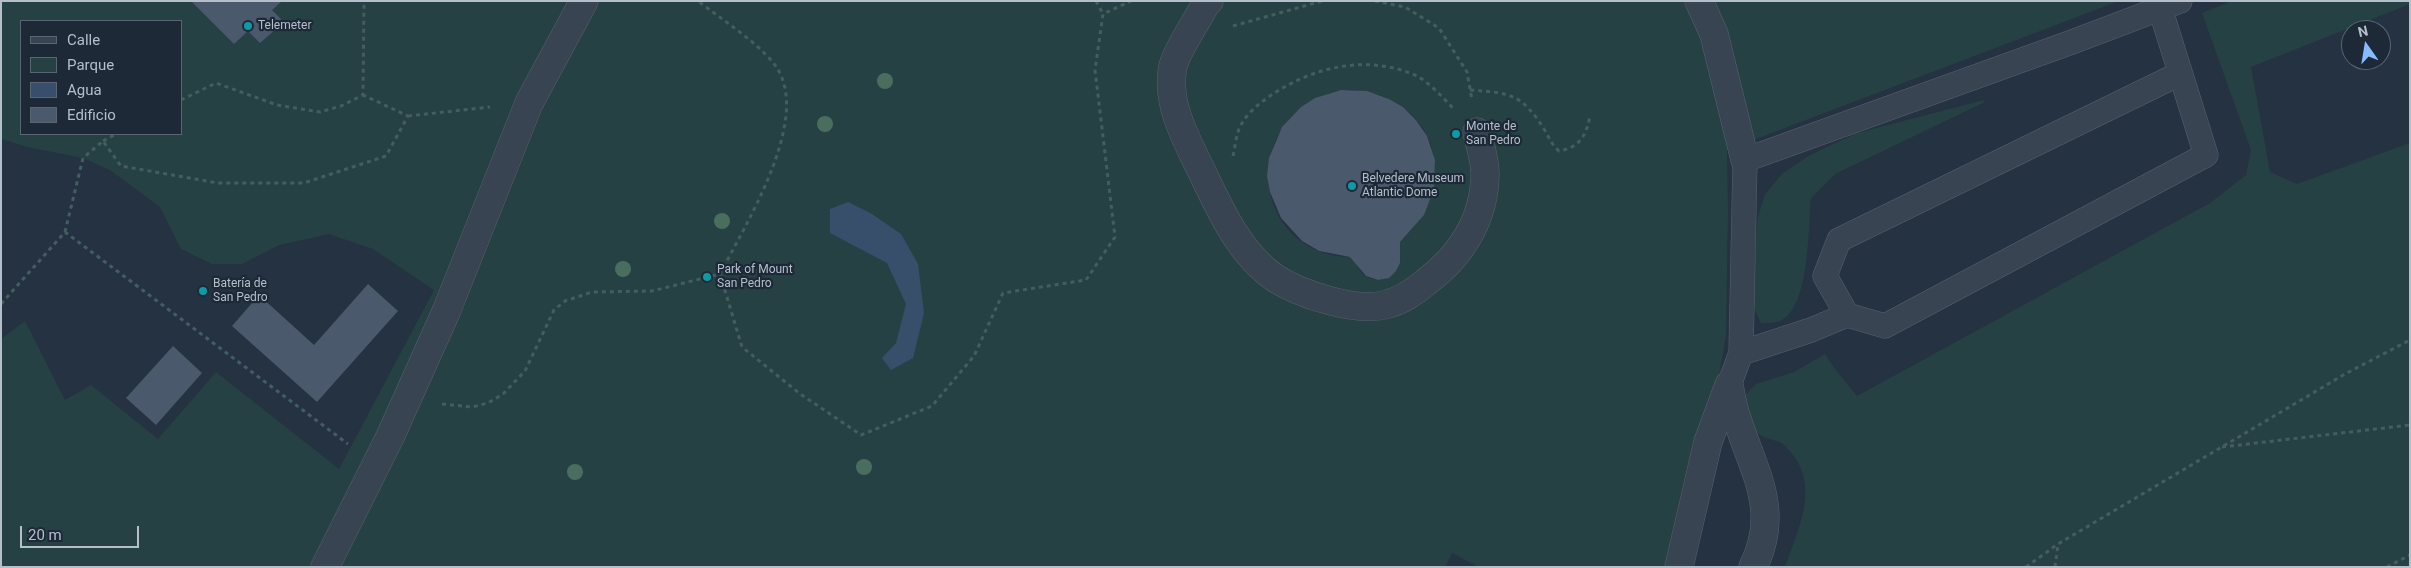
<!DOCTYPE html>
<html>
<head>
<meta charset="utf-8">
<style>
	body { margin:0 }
	#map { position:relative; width:2411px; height:568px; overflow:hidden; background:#243242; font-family:Roboto,sans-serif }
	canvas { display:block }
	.frame { position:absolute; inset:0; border:2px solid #b5bfcc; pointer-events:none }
	.legend { position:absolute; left:20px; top:20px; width:162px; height:115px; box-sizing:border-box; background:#1d2937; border:1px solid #5a6573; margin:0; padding:6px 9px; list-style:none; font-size:15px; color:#b5bfcc }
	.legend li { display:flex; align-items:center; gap:10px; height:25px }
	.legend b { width:25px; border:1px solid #5a6573 }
	.north { position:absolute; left:2341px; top:20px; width:50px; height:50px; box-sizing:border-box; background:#1d2937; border:1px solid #5a6573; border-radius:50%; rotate:347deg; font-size:14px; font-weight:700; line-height:20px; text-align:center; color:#b5bfcc }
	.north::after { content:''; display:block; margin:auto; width:18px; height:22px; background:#87bbff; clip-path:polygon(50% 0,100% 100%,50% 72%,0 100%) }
	.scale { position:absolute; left:20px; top:526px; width:119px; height:22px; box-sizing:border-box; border:2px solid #b5bfcc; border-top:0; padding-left:6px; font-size:15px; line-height:18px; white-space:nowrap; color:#b5bfcc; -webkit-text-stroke:4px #1d2937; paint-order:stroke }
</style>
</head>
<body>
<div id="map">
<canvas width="2411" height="568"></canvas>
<div class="frame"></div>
<ul class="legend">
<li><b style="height:6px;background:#384452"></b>Calle</li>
<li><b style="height:14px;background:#264143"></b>Parque</li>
<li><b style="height:14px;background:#374f6a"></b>Agua</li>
<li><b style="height:14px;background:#4a596b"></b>Edificio</li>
</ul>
<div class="north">N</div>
<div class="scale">20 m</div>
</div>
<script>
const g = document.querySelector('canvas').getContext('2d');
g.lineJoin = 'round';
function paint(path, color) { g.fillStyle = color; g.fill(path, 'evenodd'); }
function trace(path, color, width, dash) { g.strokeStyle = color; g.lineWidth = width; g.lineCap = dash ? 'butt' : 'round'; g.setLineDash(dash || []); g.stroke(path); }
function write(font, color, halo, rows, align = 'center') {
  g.font = font + ' Roboto,sans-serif'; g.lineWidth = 4.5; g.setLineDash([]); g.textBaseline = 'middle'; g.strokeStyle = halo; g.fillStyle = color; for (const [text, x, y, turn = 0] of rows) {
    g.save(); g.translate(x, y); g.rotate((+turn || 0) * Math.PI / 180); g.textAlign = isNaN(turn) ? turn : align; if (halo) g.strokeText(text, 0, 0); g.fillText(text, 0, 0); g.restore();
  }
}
paint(new Path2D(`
	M 1,1 L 2119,1 L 1727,150 L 1728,210 L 1726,335 L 1718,382 L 1667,567 L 1479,567 L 1452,553 L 1445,567 L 1,567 L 1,339 L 25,321 L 65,400 L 91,385 L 158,439 L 216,372 L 339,469 L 434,290 L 373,249 L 329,234 L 279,245 L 242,264 L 212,264 L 181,249 L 160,207 L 110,170 L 83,158 L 27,147 L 1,139 ZM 21,21 L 181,21 L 181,134 L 21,134 ZM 1341,90 C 1433,86 1469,186 1397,243 C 1414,280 1361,296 1355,257 C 1252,260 1233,115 1341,90 Z
	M 2232,1 L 2410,1 L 2410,4 L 2251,67 L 2270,172 L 2297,184 L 2410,143 L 2410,567 L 1785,567 C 1800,524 1823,482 1784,445 C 1779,440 1769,440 1762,436 C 1748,428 1747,410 1745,395 L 1756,384 L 1794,372 L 1825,354 L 1835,369 L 1857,396 L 2210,203 L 2246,175 L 2251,150 L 2202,13 Z
	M 1984,100 L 1985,102 L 1835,174 L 1811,198 C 1808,227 1810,308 1780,321 C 1775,323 1767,323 1761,323 L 1753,306 L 1757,220 L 1765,194 L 1783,173 L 1810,155 L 1857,133 Z`), '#264143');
paint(new Path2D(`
	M 848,202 L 872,214 L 901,234 L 918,264 L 924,313 L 913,358 L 891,370 L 882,358 L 896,343 L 906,304 L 887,263 L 830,233 L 830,209 Z`), '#374f6a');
paint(new Path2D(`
	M 191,1 L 282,1 L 272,10 L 284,22 L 260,43 L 248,31 L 234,44 Z
	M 1341,90 L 1367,91 L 1389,99 L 1403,107 L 1416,120 L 1427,136 L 1435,160 L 1434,189 L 1424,215 L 1400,242 L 1400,263 L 1396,271 L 1389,278 L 1378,280 L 1366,276 L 1350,257 L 1319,251 L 1302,241 L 1281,218 L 1270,192 L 1267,176 L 1269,158 L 1282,127 L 1301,107 L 1315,98 Z
	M 368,284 L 398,311 L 317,402 L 232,326 L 259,295 L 314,345 Z
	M 173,346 L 202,373 L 156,425 L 126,398 Z`), '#4a596b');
const service = new Path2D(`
	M 2160,8 L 2206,155 L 1885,326 L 1847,315 L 1825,276 L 1839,240 L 2179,74
	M 1741,353 L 1811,330 L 1847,315
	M 1729,385 L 1741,353 L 1745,160 L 2072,42 L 2180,1`);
const pedestrian = new Path2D(`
	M 1209,1 L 1205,5 C 1197,21 1177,50 1173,66 C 1165,105 1188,142 1204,176 C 1221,212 1241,255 1275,278 C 1300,294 1354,312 1384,305 C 1401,301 1413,293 1426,282 C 1461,256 1485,219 1485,173 C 1485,160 1480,145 1477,132
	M 1699,1 L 1714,34 L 1745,160
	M 325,567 L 390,437 L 446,312 L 529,103 L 584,1`);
const minor = new Path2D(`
	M 1729,385 C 1731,396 1733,408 1737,419 C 1754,472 1781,511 1753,567
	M 1679,567 L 1708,442 L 1729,385`);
trace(service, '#56626f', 25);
trace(pedestrian, '#56626f', 29);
trace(minor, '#56626f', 29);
trace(new Path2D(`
	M 1096,1 L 1103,14
	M 1375,1 L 1405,7 L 1439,28 L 1467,72 L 1472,100
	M 1233,26 L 1322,1
	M 1470,90 C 1510,93 1521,93 1544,129 C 1549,137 1551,144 1559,151 C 1579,148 1587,135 1590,115
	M 181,100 L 216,83 L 277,105 L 320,112 L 341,106 L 363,95 L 364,1
	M 408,116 L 490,107
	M 103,141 L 116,134
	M 1233,156 C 1235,147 1236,137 1239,129 C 1245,115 1257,105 1270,96 C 1311,68 1362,55 1410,73 C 1427,79 1442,97 1454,109
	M 65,232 L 83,158 L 103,141 L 121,166 L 218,183 L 304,183 L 386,156 L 408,116 L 363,95
	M 720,274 L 742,347 L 799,393 L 861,435 L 932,406 L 974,356 L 1003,293 L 1086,280 L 1115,237 L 1095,70 L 1103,14 L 1131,1
	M 1,304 L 65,232 L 348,444
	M 442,404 L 472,407 L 488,403 L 503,394 L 525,371 L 554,310 L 565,301 L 592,292 L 652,291 L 720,274 C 745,225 811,121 777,68 C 762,45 721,19 698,1
	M 2222,447 L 2410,425
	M 2026,567 L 2058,544 L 2345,374 L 2410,340
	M 2055,567 L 2058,545
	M 2387,567 L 2410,555`), '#445e60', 3, [4, 4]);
trace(service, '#384452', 24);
trace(pedestrian, '#384452', 28);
trace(minor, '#384452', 28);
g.fillStyle = '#4a6e5e';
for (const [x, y] of [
	[885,81],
	[825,124],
	[722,221],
	[623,269],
	[864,467],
	[575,472]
]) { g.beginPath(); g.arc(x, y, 8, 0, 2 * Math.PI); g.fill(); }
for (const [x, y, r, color] of [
	[248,26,5,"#0f9aa8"],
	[1456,134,5,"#0f9aa8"],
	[1352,186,5,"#0f9aa8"],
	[707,277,5,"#0f9aa8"],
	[203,291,5,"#0f9aa8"]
]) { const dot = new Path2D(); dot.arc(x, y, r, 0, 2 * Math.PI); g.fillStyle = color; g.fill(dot); trace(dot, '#1d2937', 2); }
write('12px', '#b5bfcc', '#1d2937', [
	["Telemeter",258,26],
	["Monte de",1466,127],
	["San Pedro",1466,141],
	["Belvedere Museum",1362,179],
	["Atlantic Dome",1362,193],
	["Park of Mount",717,270],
	["San Pedro",717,284],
	["Batería de",213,284],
	["San Pedro",213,298]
], 'left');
</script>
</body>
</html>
